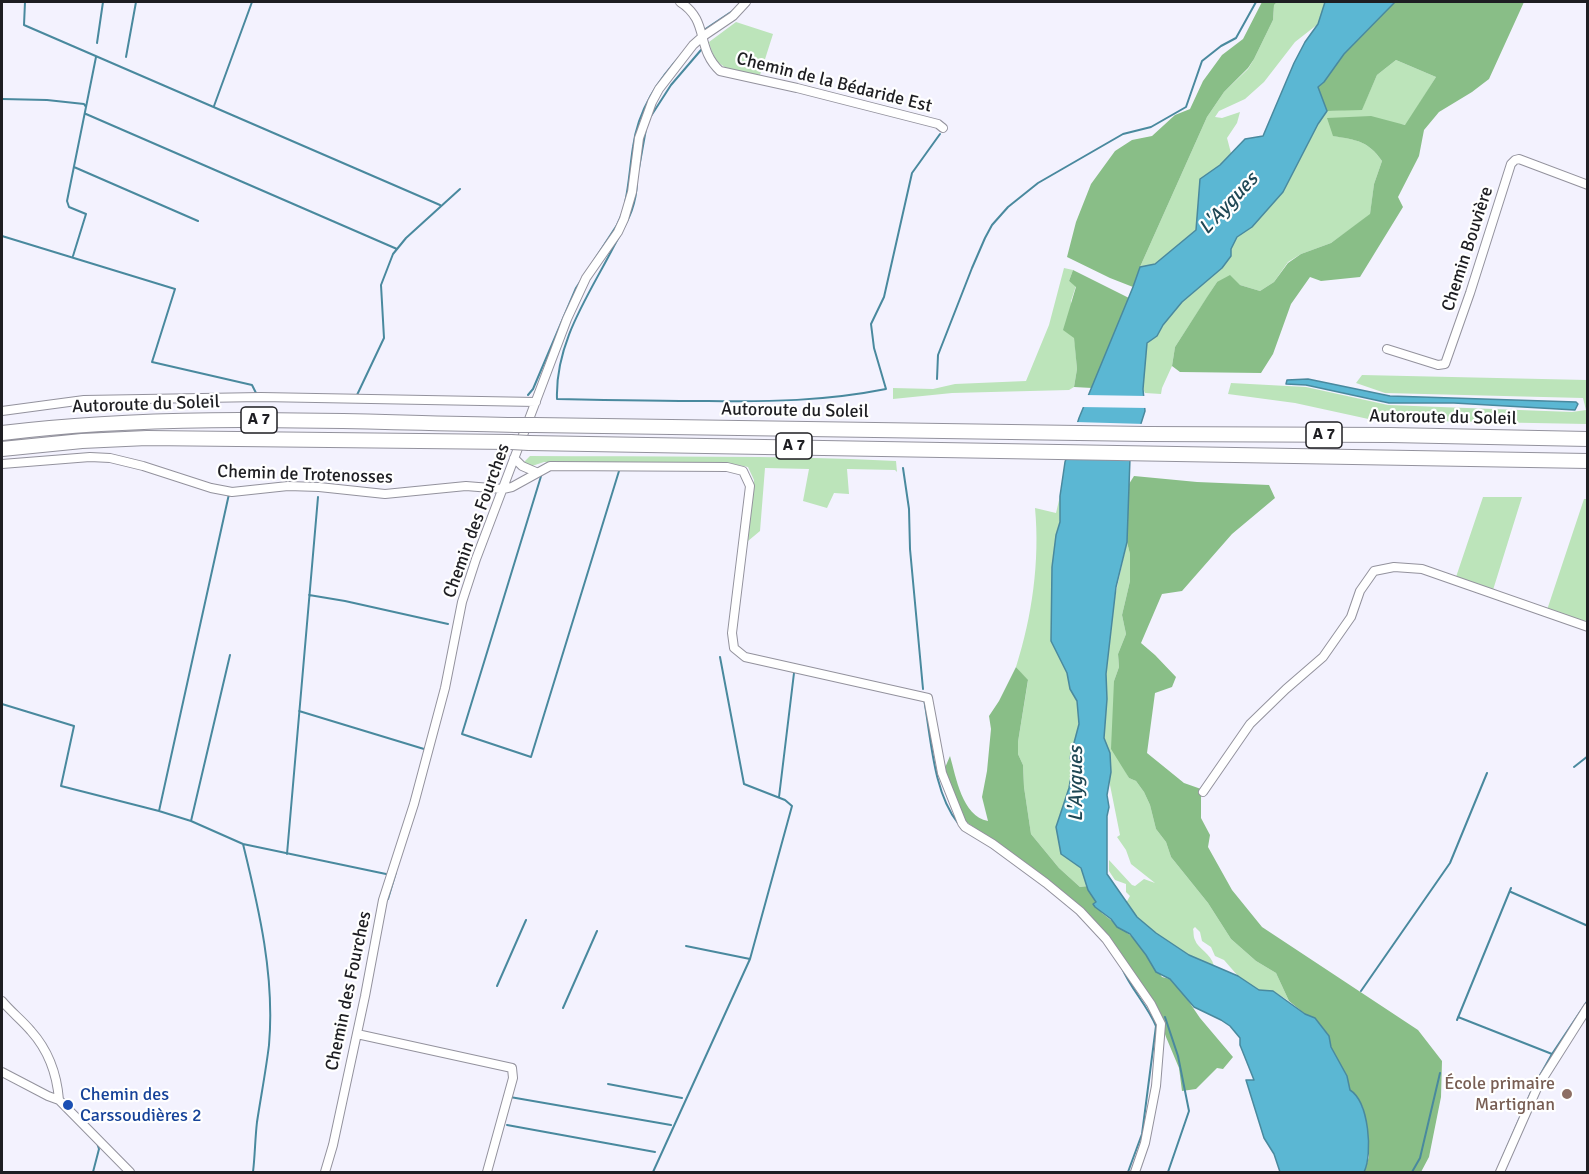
<!DOCTYPE html>
<html>
<head>
<meta charset="utf-8">
<style>
	body { margin:0 }
	#map { position:relative; width:1589px; height:1174px; overflow:hidden; background:#f3f2fe; font-family:Signika,sans-serif }
	canvas { display:block }
	.frame { position:absolute; inset:0; border:3px solid #1e1e22; pointer-events:none }
</style>
</head>
<body>
<div id="map">
<canvas width="1589" height="1174"></canvas>
<div class="frame"></div>
</div>
<script>
const g = document.querySelector('canvas').getContext('2d');
g.lineJoin = 'round';
function paint(path, color) { g.fillStyle = color; g.fill(path, 'evenodd'); }
function trace(path, color, width, dash) { g.strokeStyle = color; g.lineWidth = width; g.lineCap = dash ? 'butt' : 'round'; g.setLineDash(dash || []); g.stroke(path); }
function write(font, color, halo, rows, align = 'center') {
  g.font = font + ' Signika,sans-serif'; g.lineWidth = 4.5; g.setLineDash([]); g.textBaseline = 'middle'; g.strokeStyle = halo; g.fillStyle = color; for (const [text, x, y, turn = 0] of rows) {
    g.save(); g.translate(x, y); g.rotate((+turn || 0) * Math.PI / 180); g.textAlign = isNaN(turn) ? turn : align; if (halo) g.strokeText(text, 0, 0); g.fillText(text, 0, 0); g.restore();
  }
}
paint(new Path2D(`
	M 1277,2 L 1325,2 L 1318,24 L 1295,42 L 1264,82 L 1245,99 L 1219,111 L 1215,117 L 1222,118 L 1240,112 L 1237,123 L 1227,138 L 1231,153 L 1220,165 L 1200,180 L 1196,230 L 1155,264 L 1140,267 L 1207,117 L 1224,92 L 1248,69 L 1254,59 L 1273,20 L 1274,5 Z
	M 736,22 L 773,34 L 760,75 C 733,71 716,72 709,42 Z
	M 1396,60 L 1436,77 L 1406,125 L 1398,124 L 1334,136 C 1357,140 1368,141 1382,161 L 1374,184 L 1370,215 L 1331,243 L 1301,254 L 1288,262 L 1274,282 L 1260,291 L 1240,285 L 1217,282 L 1175,347 L 1172,366 L 1162,388 L 1161,394 L 1145,393 L 1143,389 L 1147,343 L 1157,336 L 1163,325 L 1182,302 L 1222,268 L 1231,256 L 1231,249 L 1237,237 L 1252,226 L 1283,192 L 1318,124 L 1327,111 L 1362,109 L 1377,75 Z
	M 1064,268 L 1073,270 L 1069,281 L 1076,286 L 1071,301 L 1077,369 L 1074,387 L 1069,390 L 952,393 L 893,399 L 893,388 L 933,389 L 955,384 L 1026,381 L 1049,325 Z
	M 1362,375 L 1587,380 L 1587,424 L 1373,420 L 1295,403 L 1228,394 L 1231,383 L 1306,387 L 1388,405 L 1572,412 L 1586,410 L 1583,398 L 1385,393 L 1356,383 Z
	M 530,456 C 652,457 774,455 896,461 L 897,472 L 895,470 L 847,469 L 849,494 L 834,493 L 827,508 L 803,501 L 809,469 L 765,468 L 760,531 L 748,541 L 754,480 L 748,467 L 733,464 L 544,462 L 529,467 L 523,463 Z
	M 1060,496 L 1060,522 L 1056,535 L 1052,567 L 1051,641 L 1067,673 L 1070,689 L 1077,701 L 1079,724 L 1070,758 L 1073,765 L 1069,788 L 1056,827 L 1061,854 L 1081,868 L 1088,886 L 1080,887 L 1059,868 L 1031,834 L 1024,787 L 1023,765 L 1018,754 L 1018,742 L 1028,681 L 1016,667 C 1032,617 1040,561 1035,508 L 1056,513 Z
	M 1483,497 L 1522,497 L 1493,590 L 1456,577 Z
	M 1584,499 L 1587,499 L 1587,625 L 1547,610 Z
	M 1127,542 L 1130,554 L 1130,581 L 1122,615 L 1126,634 L 1118,654 L 1119,667 L 1114,681 L 1122,765 L 1129,778 L 1136,781 L 1144,792 L 1150,805 L 1156,829 L 1166,842 L 1171,857 L 1208,903 L 1231,939 L 1256,961 L 1276,973 L 1289,1001 L 1273,991 L 1259,990 L 1251,985 L 1238,976 L 1224,960 L 1215,956 L 1211,947 L 1202,941 L 1200,932 L 1195,927 L 1193,929 C 1194,932 1193,936 1195,940 C 1198,949 1211,953 1214,966 L 1189,955 L 1156,933 L 1137,917 L 1126,903 L 1130,896 L 1126,892 L 1126,884 L 1115,880 L 1109,871 L 1109,860 L 1132,885 L 1135,886 L 1144,879 L 1155,883 L 1131,864 L 1126,850 L 1117,837 L 1120,835 L 1110,785 L 1110,753 L 1104,738 L 1107,699 L 1106,675 L 1114,601 Z`), '#bce4ba');
paint(new Path2D(`
	M 1262,2 L 1277,2 L 1274,5 L 1273,20 L 1254,59 L 1248,68 L 1224,92 L 1207,117 L 1140,267 L 1133,287 L 1110,278 L 1067,257 L 1076,222 L 1091,184 L 1115,151 L 1132,140 L 1152,136 L 1175,115 L 1190,109 L 1203,81 L 1222,55 L 1243,39 Z
	M 1395,2 L 1524,2 L 1489,79 L 1472,92 L 1439,112 L 1424,130 L 1419,156 L 1398,197 L 1403,207 L 1360,277 L 1321,281 L 1310,277 L 1291,304 L 1273,354 L 1261,373 L 1180,372 L 1172,366 L 1175,347 L 1207,297 L 1217,282 L 1230,275 L 1240,285 L 1260,291 L 1274,282 L 1288,263 L 1301,254 L 1331,243 L 1370,214 L 1374,184 L 1382,161 C 1368,141 1357,140 1333,136 L 1327,118 L 1371,116 L 1405,125 L 1436,77 L 1396,60 L 1377,75 L 1362,110 L 1327,111 L 1318,87 L 1324,82 L 1344,54 Z
	M 1073,270 L 1129,298 L 1092,388 L 1074,387 L 1077,369 L 1074,338 L 1063,330 L 1076,287 L 1069,281 Z
	M 1134,476 L 1197,482 L 1269,485 L 1275,498 L 1232,534 L 1182,591 L 1162,594 L 1141,643 L 1155,655 L 1176,677 L 1172,687 L 1155,693 L 1147,753 L 1184,783 L 1201,789 L 1201,818 L 1210,835 L 1208,847 L 1232,890 L 1262,927 L 1418,1030 L 1442,1061 L 1441,1097 L 1429,1157 L 1421,1172 L 1364,1172 L 1369,1157 L 1363,1107 L 1350,1090 L 1347,1076 L 1331,1047 L 1329,1036 L 1315,1018 L 1305,1014 L 1289,1001 L 1276,973 L 1256,961 L 1231,939 L 1208,903 L 1171,857 L 1166,842 L 1156,829 L 1150,805 L 1144,792 L 1136,781 L 1129,778 L 1111,749 L 1114,681 L 1119,667 L 1118,654 L 1126,634 L 1122,615 L 1130,581 L 1130,554 L 1127,542 L 1129,484 Z
	M 1016,667 L 1028,680 L 1018,742 L 1018,754 L 1023,765 L 1024,787 L 1031,834 L 1059,868 L 1080,887 L 1088,886 L 1102,913 L 1136,940 L 1162,977 L 1170,979 L 1183,993 L 1200,1018 L 1233,1057 L 1223,1069 L 1217,1068 L 1196,1089 L 1182,1091 L 1179,1068 L 1166,1037 L 1155,1004 L 1089,917 L 1042,875 L 965,821 L 944,770 L 950,756 C 956,777 962,816 988,821 L 982,797 L 987,771 L 991,729 L 989,716 L 999,701 Z`), '#89be87');
const water = new Path2D(`
	M 1325,2 L 1395,2 L 1344,54 L 1324,82 L 1318,87 L 1327,111 L 1318,124 L 1283,192 L 1252,227 L 1237,237 L 1231,249 L 1231,256 L 1222,268 L 1182,302 L 1163,325 L 1157,336 L 1147,343 L 1143,389 L 1145,411 L 1130,458 L 1127,542 L 1116,587 L 1106,674 L 1107,699 L 1104,738 L 1110,753 L 1111,772 L 1107,795 L 1109,807 L 1107,816 L 1107,874 L 1137,917 L 1156,933 L 1189,955 L 1238,976 L 1259,990 L 1273,991 L 1305,1014 L 1315,1018 L 1329,1036 L 1331,1047 L 1347,1076 L 1350,1090 C 1369,1102 1373,1154 1364,1172 L 1280,1172 L 1274,1154 L 1264,1138 L 1246,1080 L 1254,1080 L 1240,1045 L 1240,1038 L 1230,1026 L 1221,1020 L 1194,1007 L 1170,979 L 1156,972 L 1146,955 L 1130,934 L 1117,927 L 1111,919 L 1095,907 L 1093,904 L 1096,902 L 1088,890 L 1081,868 L 1061,854 L 1056,827 L 1069,788 L 1073,765 L 1070,758 L 1079,724 L 1077,701 L 1070,689 L 1067,673 L 1051,641 L 1052,567 L 1056,535 L 1060,522 L 1060,496 L 1065,462 L 1079,418 L 1133,287 L 1140,267 L 1155,264 L 1196,230 L 1200,179 L 1220,165 L 1245,139 L 1263,136 L 1294,63 L 1305,42 L 1318,24 Z
	M 1308,379 L 1390,396 L 1576,402 L 1578,404 L 1575,410 L 1454,403 L 1389,403 L 1306,385 L 1286,384 L 1287,380 Z`);
paint(water, '#5bb7d3');
trace(water, '#49899e', 1.5);
paint(new Path2D(`
	M 1085,395 L 1147,396 L 1148,408 L 1080,407 Z
	M 1075,422 L 1145,424 L 1137,447 L 1063,459 Z`), '#f3f2fe');
trace(new Path2D(`
	M 25,2 L 24,25 L 440,205
	M 704,30 L 734,10
	M 97,43 L 103,2
	M 126,57 L 136,2
	M 2,99 L 47,100 L 84,104 L 86,107 L 67,201 L 69,207 L 86,214 L 73,256
	M 214,106 L 252,2
	M 86,107 L 96,57
	M 86,114 L 397,249
	M 651,116 L 671,85 L 701,50
	M 74,167 L 198,221
	M 639,168 L 646,129
	M 637,182 C 636,210 626,223 614,246 C 589,295 555,342 557,399 C 607,400 657,401 708,401 C 768,402 826,401 886,389 L 874,348 L 871,324 L 884,297 L 912,173 L 940,134
	M 625,203 C 629,185 630,166 633,147 C 638,109 658,80 683,53
	M 2,236 L 175,289 L 152,362 L 252,385 L 256,393
	M 937,379 L 938,355 L 972,268 L 985,238 L 992,225 L 1008,207 L 1038,183 L 1123,134 L 1151,127 L 1186,107 L 1202,61 L 1221,46 L 1236,38 L 1256,2
	M 357,395 L 384,338 L 381,285 L 393,254 L 406,238 L 460,189
	M 528,395 L 533,389 L 576,288 L 617,225 L 622,214
	M 903,468 L 909,509 L 910,549 L 923,689
	M 542,473 L 462,734 L 531,757 L 619,471
	M 229,494 L 159,811 L 191,821 L 243,844 C 259,909 275,977 269,1045 C 266,1070 261,1096 257,1122 C 255,1139 255,1156 253,1172
	M 309,595 L 345,601 L 448,624
	M 924,699 C 931,737 933,792 958,823
	M 2,704 L 74,726 L 61,786 L 159,811
	M 299,711 L 424,749
	M 1574,767 L 1588,756
	M 779,797 L 794,673
	M 191,821 L 230,655
	M 243,844 L 386,874
	M 287,854 L 318,497
	M 1511,892 L 1588,926
	M 388,899 L 396,872
	M 686,946 L 750,959
	M 1122,968 C 1131,989 1147,1005 1156,1026 L 1142,1134 L 1128,1172
	M 497,986 L 526,920
	M 1361,991 L 1450,863 L 1487,773
	M 563,1008 L 597,931
	M 1165,1017 L 1178,1056 L 1189,1111 L 1168,1172
	M 1458,1017 L 1552,1054 L 1588,1000
	M 1457,1020 L 1511,888
	M 1539,1077 L 1552,1054
	M 608,1084 L 682,1098
	M 510,1097 L 671,1125
	M 507,1125 L 655,1152
	M 1502,1159 L 1532,1090
	M 93,1172 L 99,1149 L 97,1143
	M 653,1172 L 750,959 L 792,806 L 785,800 L 744,784 L 720,657
	M 1412,1172 L 1420,1158 L 1440,1073`), '#49899e', 2);
const street = new Path2D(`
	M 680,2 C 710,21 695,48 720,71 L 797,88 L 938,124 L 943,128
	M 1387,349 L 1438,365 L 1445,364 L 1470,293 L 1511,164 L 1515,160 L 1519,159 L 1588,185
	M 2,411 L 84,400 L 261,397 L 536,402
	M 514,458 L 522,466 L 536,472
	M 2,464 L 90,457 L 110,458 L 143,466 L 211,488 L 232,492 L 288,486 L 319,487 L 385,494 L 466,486 L 503,489 L 512,487 L 550,466 L 727,467 L 743,471 L 750,486 L 732,633 L 734,648 L 745,657 L 928,698 L 942,773 L 962,823 L 965,827 L 993,844 L 1046,883 L 1080,911 L 1106,939 L 1151,1004 L 1161,1024 L 1156,1086 L 1145,1143 L 1135,1172
	M 1203,792 L 1250,724 L 1286,689 L 1323,657 L 1351,617 L 1360,591 L 1374,571 L 1394,567 L 1422,569 L 1588,627
	M 2,1001 C 11,1012 22,1020 31,1031 C 48,1050 57,1075 59,1100
	M 357,1034 L 512,1068 L 513,1078 L 487,1172
	M 2,1072 L 48,1096 L 59,1100 L 130,1172
	M 325,1172 L 333,1145 L 365,996 L 383,900 L 414,804 L 445,688 L 462,602 L 476,559 L 567,319 L 586,278 L 618,232 L 624,219 L 632,192 L 639,138 L 652,102 L 659,89 L 693,45 L 702,37 L 733,16 L 746,2
	M 1500,1172 L 1538,1086 L 1588,1007`);
const highway = new Path2D(`
	M 535,425 L 1147,434 L 1390,435 L 1588,439
	M 2,433 C 172,412 345,422 516,425
	M 529,443 L 1588,461
	M 2,449 L 82,441 L 147,438 L 511,442`);
trace(street, '#93929d', 10);
trace(highway, '#93929d', 16);
trace(street, '#fff', 8);
trace(highway, '#fff', 14);
const highwayBridge = new Path2D(`
	M 516,425 L 535,425
	M 511,442 L 529,443`);
trace(highwayBridge, '#93929d', 16, []);
trace(highwayBridge, '#fff', 14);
for (const [x, y, r, color] of [
	[1567,1094,6,"#8d6e63"],
	[68,1105,6,"#1a4fb4"]
]) { const dot = new Path2D(); dot.arc(x, y, r, 0, 2 * Math.PI); g.fillStyle = color; g.fill(dot); trace(dot, '#fff', 2); }
for (const [x, y, w] of [
	[259,420,36],
	[1324,435,36],
	[794,446,36]
]) { const box = new Path2D(); box.roundRect(x - w / 2, y - 13, w, 26, 4.5); g.fillStyle = '#fff'; g.fill(box); trace(box, '#1e1e22', 1.5); }
write('bold 16px', '#1e1e22', null, [
	["A 7",259,420],
	["A 7",1324,435],
	["A 7",794,446]
]);
write('18px', '#1e1e22', '#fff', [
	["Chemin de la Bédaride Est",834,83,14],
	["Chemin Bouvière",1468,249,-72],
	["Autoroute du Soleil",146,405,-2],
	["Autoroute du Soleil",795,411,1],
	["Autoroute du Soleil",1443,418,1],
	["Chemin de Trotenosses",305,475,2],
	["Chemin des Fourches",477,521,-70],
	["Chemin des Fourches",349,991,-78]
]);
write('18px', '#785e54', '#fff', [
	["École primaire",1555,1084],
	["Martignan",1555,1105]
], 'right');
write('18px', '#164399', '#fff', [
	["Chemin des",80,1095],
	["Carssoudières 2",80,1116]
], 'left');
write('italic 20px', '#1f4855', '#fff', [
	["L'Aygues",1229,204,-47],
	["L'Aygues",1077,784,-90]
]);
</script>
</body>
</html>
